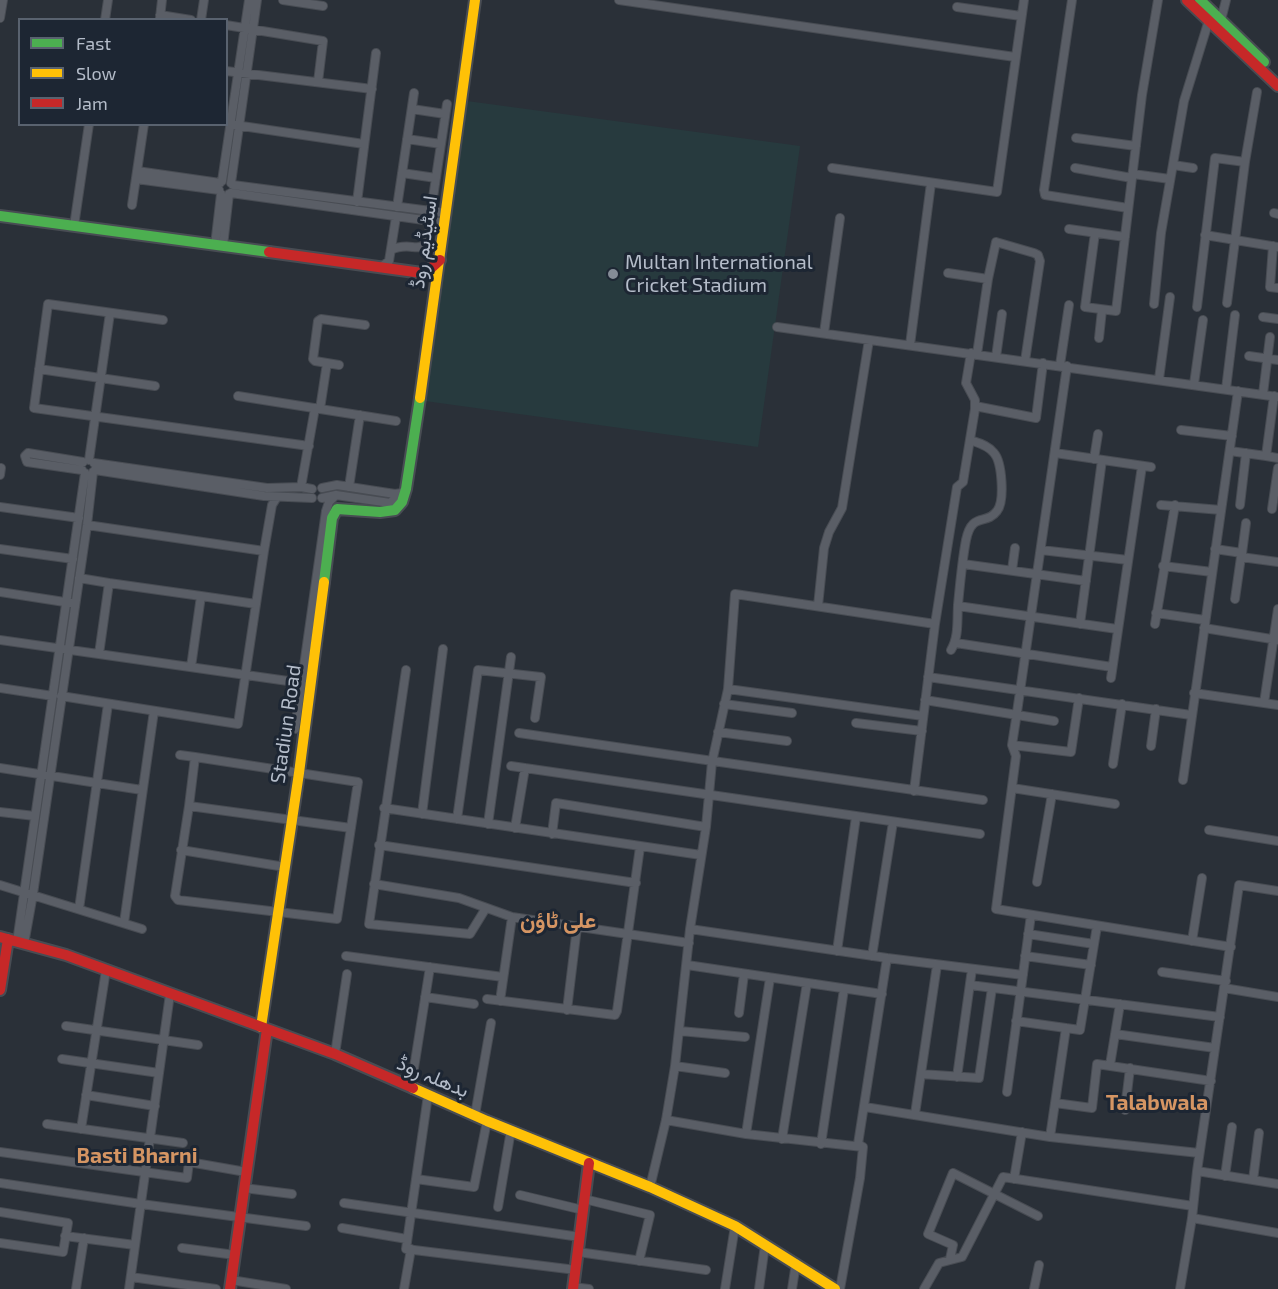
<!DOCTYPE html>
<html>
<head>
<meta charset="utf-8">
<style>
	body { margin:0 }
	#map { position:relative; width:1278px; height:1289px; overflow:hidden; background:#2a3038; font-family:"Exo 2",sans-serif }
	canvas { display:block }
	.legend { position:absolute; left:18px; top:18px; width:210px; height:108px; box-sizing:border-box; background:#1d2633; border:2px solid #59626f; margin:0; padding:8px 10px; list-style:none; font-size:18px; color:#b4bcc9 }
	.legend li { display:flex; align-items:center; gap:12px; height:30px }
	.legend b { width:30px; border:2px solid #59626f }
</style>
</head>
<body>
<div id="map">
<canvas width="1278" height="1289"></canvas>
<ul class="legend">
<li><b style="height:8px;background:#4caf50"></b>Fast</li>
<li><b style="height:8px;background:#ffc107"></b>Slow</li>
<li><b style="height:8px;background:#c62828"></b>Jam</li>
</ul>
</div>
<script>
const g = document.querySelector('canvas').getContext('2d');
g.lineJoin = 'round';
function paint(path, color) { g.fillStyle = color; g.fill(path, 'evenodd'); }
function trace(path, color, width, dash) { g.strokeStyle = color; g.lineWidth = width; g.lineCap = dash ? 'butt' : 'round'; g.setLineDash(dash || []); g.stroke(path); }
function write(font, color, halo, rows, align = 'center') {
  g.font = font + ' "Exo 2",Vazirmatn,sans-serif'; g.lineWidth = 6; g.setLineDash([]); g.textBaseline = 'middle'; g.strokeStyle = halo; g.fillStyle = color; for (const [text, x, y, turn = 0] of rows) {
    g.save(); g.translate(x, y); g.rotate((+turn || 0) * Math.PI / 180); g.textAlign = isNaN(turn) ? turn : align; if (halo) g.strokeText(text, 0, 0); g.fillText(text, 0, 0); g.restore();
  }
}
paint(new Path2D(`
	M 467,101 L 800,146 L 758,447 L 425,401 Z`), '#273a3e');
const street = new Path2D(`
	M 283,0 L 323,6
	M 619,0 L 1015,57
	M 1072,0 L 1044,190 L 1045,195 L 1128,208
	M 957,7 L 1021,16
	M 160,15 L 191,20
	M 0,18 L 3,0
	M 160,18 L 162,0
	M 105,20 L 108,0
	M 201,20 L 204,0
	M 1221,20 L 1226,0
	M 226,25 L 323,41 L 318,82
	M 226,71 L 372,89
	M 412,109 L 445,114
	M 235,125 L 364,144
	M 1076,138 L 1136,146
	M 407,139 L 441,144
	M 1173,165 L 1193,168
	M 832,168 L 997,192 L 1024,0
	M 1075,168 L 1132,178
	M 137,171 L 220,183
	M 402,173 L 436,178
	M 1133,174 L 1170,179
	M 136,179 L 219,190
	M 222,181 L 249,0
	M 231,183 L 257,0
	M 233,185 L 446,213
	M 231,193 L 445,223
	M 357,202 L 376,53
	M 132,205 L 144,124
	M 397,207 L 414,93
	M 431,211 L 447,104
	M 1274,213 L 1278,214
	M 74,226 L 89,124
	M 1069,229 L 1125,237
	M 1095,233 L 1085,307 L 1116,311 L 1142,95 L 1158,0
	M 1205,235 L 1278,247
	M 215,245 L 221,194
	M 223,246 L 229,194
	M 1273,246 L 1270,287 L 1278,288
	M 391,250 C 415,238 425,264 431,222
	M 380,268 L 389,261 L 396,217
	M 948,273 L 988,279
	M 1227,303 L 1245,162 L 1257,92
	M 1154,304 L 1161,233 L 1184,101 L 1209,20
	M 1197,307 L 1215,158 L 1245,162
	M 1263,317 L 1278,319
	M 163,320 L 48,304 L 34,408 L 309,446
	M 777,327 L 1278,397
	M 824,333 L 840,218
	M 1099,338 L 1102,310
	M 910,345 L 931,183
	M 977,354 L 988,279 L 996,242 L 1034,253 L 1038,255 L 1040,261 L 1025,361
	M 1249,356 L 1278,360
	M 996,357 L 1002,314
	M 339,365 L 315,361 L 313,359 L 318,321 L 321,319 L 365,325
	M 1060,365 L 1069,305
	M 1067,366 L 1016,719 L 1012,745 L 1016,756 L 996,909 L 1231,947
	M 39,369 L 155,386
	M 1159,379 L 1170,297
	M 1194,384 L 1203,320
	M 1226,389 L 1235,315
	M 1263,394 L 1270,337
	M 238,396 L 396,421
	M 975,406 L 1036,418 L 1043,363
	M 320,409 L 327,363
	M 1181,430 L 1232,436
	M 1230,451 L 1266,456 L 1274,396
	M 1055,453 L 1151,467
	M 1266,456 L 1278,458
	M 1094,459 L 1098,434
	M 89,460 L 110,313
	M 94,463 L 267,488 L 301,487 L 312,489
	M 82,470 L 27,462 L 25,456 L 28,453 L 83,462
	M 95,470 L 264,496 L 312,498
	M 0,475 L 1,468
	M 301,487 L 315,408
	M 349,487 L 360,415
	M 322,488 L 337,485 L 395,494 L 402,493
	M 322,498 L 336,495 L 390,503 L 405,490
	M 1161,505 L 1221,510
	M 1240,505 L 1246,453
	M 0,507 L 79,518
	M 1272,509 L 1278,468
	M 87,525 L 264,551
	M 0,549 L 73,559
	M 1215,549 L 1242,553 L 1241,557 L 1278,562
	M 1041,550 L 1128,560
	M 1242,553 L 1246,523
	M 963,564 L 1086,581
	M 1163,566 L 1212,572
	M 1012,570 L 1015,548
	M 79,578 L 109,583
	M 0,592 L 71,603
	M 201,596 L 256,604
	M 1235,599 L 1241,557
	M 818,606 L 824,548 L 829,532 L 842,508 L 869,340
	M 958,606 L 1117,629
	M 1156,613 L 1205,620
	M 1080,624 L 1102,460
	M 1155,624 L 1175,505
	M 1204,628 L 1278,640
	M 0,640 L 302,683
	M 956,643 L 1112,667
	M 951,650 C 959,637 957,620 958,605 C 960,584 962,561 966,540 C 972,511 986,526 997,511 C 1005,501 1002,462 994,453 C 988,445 978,443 970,440
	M 99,654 L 109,583 L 201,596 L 191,667
	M 406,670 L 369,924 L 470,934 L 486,908
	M 928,677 L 1191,715
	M 1111,678 L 1142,466
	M 0,688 L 53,696
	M 728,689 L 923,716
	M 1194,693 L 1278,705
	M 61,696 L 238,724 L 264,551 L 272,505 L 277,497
	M 925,700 L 1054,721
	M 1264,703 L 1278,609
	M 724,704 L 792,713
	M 856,723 L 922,731
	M 295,729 L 326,511 L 329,502 L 336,495
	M 718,732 L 787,741
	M 519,733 L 983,800
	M 1012,745 L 1071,752 L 1079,698
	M 1151,746 L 1156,709
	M 180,755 L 195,757
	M 1113,764 L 1122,704
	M 511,766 L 980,834
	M 0,768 L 142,790
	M 1183,780 L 1238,391
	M 1012,788 L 1115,804
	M 914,791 L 935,624 L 957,487 L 963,482 L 975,409 L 975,400 L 966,383 L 971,353
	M 189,806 L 175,896 L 178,900 L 337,919 L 358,782 L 195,757 L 189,806 L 351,828
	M 384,808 L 701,855
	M 0,812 L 35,816
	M 422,814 L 443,649
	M 457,819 L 478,670 L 541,677 L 535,718
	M 488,824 L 511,657
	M 515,828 L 525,768
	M 1209,830 L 1278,841
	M 552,834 L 556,803 L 706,827
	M 379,845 L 636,883
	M 181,850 L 285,867
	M 1037,882 L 1052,794
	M 374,884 L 459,898 L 512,917 L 689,943
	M 0,885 L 142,929
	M 79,909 L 108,704
	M 124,923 L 154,711
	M 690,929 L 887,958 L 1023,975
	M 1028,934 L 1094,944
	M 1192,941 L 1202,878
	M 17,942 L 85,473
	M 24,944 L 33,894 L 87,525 L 93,472
	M 837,951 L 856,817
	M 346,956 L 503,977
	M 872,956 L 893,822
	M 1025,956 L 1091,965
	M 687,965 L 882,994
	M 1162,972 L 1226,981
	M 970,985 L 1220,1017
	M 1224,988 L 1278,997
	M 425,997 L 474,1004
	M 487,999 L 615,1015 L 617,1011 L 640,847
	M 500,1001 L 512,917
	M 567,1010 L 577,927
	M 739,1013 L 744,974
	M 1016,1021 L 1080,1030 L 1097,926
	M 66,1026 L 198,1045
	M 680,1031 L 745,1037
	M 1115,1034 L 1215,1048
	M 335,1054 L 347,974
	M 62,1059 L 159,1073
	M 1110,1065 L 1120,1004
	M 675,1066 L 725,1073
	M 921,1074 L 979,1078 L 992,988
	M 957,1077 L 972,969
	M 411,1087 L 430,967
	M 1007,1092 L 1031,915
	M 86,1095 L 155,1106
	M 428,1095 L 406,1249 L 576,1270
	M 1055,1103 L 1092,1108 L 1097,1064 L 1211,1081
	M 865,1107 L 1050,1137 L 1199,1153
	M 1125,1110 L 1130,1068
	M 915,1114 L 937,965
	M 475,1115 L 491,1023
	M 666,1120 L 746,1134 L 863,1147
	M 47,1124 L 183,1143
	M 81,1129 L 106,970
	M 746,1134 L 770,978
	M 1050,1137 L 1066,1028
	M 782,1139 L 807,983
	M 821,1144 L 844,989
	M 0,1152 L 187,1178 L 189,1162 L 246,1172
	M 1197,1171 L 1278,1184
	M 1225,1176 L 1232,1127
	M 416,1179 L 474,1187 L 487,1121
	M 1014,1179 L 1022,1132
	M 1253,1180 L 1259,1133
	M 0,1183 L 141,1204 L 306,1226
	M 650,1187 L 666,1120 L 675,1066 L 690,929 L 706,827 L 712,762 L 728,689 L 735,594 L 935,624
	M 244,1188 L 292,1194
	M 520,1195 L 583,1210
	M 584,1199 L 650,1215 L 639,1261
	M 344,1203 L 580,1237
	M 498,1207 L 511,1130
	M 0,1212 L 68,1223 L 63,1252 L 0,1243
	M 1192,1218 L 1278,1233
	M 342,1228 L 407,1239
	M 65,1236 L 135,1245
	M 182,1248 L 235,1255
	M 578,1252 L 706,1270
	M 950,1259 L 953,1245 L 928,1234 L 953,1173 L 1038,1216
	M 131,1277 L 216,1289
	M 231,1280 L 286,1289
	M 573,1287 L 589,1289
	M 76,1289 L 84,1238
	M 129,1289 L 170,994
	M 404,1289 L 411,1249
	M 725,1289 L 735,1226
	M 759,1289 L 765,1245
	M 792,1289 L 796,1263
	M 840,1289 L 860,1178 L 863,1147 L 858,1144 L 887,958
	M 924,1289 L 939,1263 L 962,1257 L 1003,1177 L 1193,1206
	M 1034,1289 L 1039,1265
	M 1180,1289 L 1192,1218 L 1197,1171 L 1239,885 L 1278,891`);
const fast = new Path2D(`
	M 1200,0 L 1264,62
	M 0,216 L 269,252
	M 324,582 L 332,518 L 337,509 L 380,512 L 395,510 L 402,502 L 406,489 L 420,398`);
const slow = new Path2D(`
	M 420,398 L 475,0
	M 261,1027 L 299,773 L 324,582
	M 413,1088 L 487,1121 L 650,1187 L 735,1226 L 835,1289`);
const jam = new Path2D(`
	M 1187,0 L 1278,86
	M 269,252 L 422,273 L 428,271 L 440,260
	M 0,937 L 66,955 L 335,1054 L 413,1088
	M 0,990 L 8,939
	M 230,1289 L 267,1029
	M 573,1289 L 589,1163`);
trace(street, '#484c53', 10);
trace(fast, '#484c53', 14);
trace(slow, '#484c53', 14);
trace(jam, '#484c53', 14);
trace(street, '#5a5e66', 8);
trace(fast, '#4caf50', 10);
trace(slow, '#ffc107', 10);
trace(jam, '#c62828', 10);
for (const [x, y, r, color] of [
	[613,274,6,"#848b96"]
]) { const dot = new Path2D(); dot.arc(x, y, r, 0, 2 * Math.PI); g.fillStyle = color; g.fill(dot); trace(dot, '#1d2633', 2); }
write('20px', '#b4bcc9', '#1d2633', [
	["اسٹیڈیم روڈ",424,242,-82],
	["Stadiun Road",286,724,-82],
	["بدھلہ روڈ",433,1077,23]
]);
write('20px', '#b4bcc9', '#1d2633', [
	["Multan International",625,262],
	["Cricket Stadium",625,285]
], 'left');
write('bold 21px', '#d59563', '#1d2633', [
	["Talabwala",1157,1103],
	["Basti Bharni",137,1156]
]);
write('bold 22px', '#d59563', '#1d2633', [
	["علی ٹاؤن",558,921]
]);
</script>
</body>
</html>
